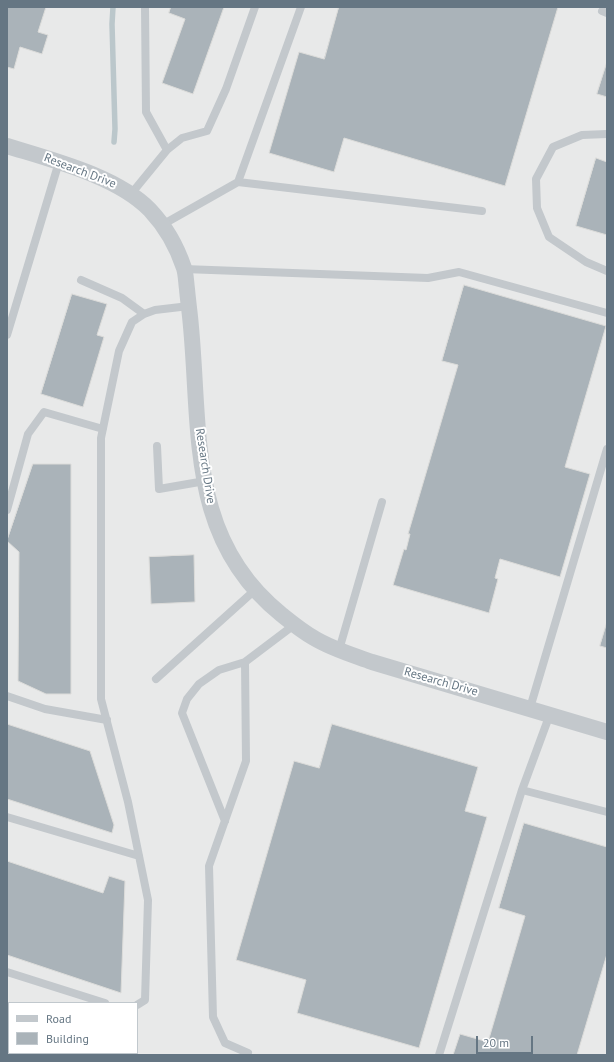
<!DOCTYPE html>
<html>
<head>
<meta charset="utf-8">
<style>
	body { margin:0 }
	#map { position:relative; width:614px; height:1062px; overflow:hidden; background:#fafaf8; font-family:"PT Sans",sans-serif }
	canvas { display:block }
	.frame { position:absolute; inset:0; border:8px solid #657683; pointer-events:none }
	.legend { position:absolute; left:8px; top:1002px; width:130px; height:52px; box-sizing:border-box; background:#fff; border:1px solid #c1c8cd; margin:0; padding:5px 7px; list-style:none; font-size:12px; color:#657683 }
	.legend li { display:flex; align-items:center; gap:8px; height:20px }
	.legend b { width:20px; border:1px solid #c1c8cd }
	.scale { position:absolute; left:476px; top:1036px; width:57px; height:18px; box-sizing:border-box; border:2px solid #657683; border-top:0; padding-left:5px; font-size:12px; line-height:14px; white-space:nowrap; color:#657683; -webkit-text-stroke:3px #fff; paint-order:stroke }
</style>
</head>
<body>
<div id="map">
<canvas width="614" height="1062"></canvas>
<div class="frame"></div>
<ul class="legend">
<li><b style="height:5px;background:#c3c8cc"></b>Road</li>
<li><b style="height:11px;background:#aab3b9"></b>Building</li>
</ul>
<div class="scale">20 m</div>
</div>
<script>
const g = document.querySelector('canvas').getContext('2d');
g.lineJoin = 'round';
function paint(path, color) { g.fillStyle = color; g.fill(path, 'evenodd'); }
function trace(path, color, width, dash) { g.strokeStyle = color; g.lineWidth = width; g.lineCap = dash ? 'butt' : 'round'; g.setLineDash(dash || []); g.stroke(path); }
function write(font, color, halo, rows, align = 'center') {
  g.font = font + ' "PT Sans",sans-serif'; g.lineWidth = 4; g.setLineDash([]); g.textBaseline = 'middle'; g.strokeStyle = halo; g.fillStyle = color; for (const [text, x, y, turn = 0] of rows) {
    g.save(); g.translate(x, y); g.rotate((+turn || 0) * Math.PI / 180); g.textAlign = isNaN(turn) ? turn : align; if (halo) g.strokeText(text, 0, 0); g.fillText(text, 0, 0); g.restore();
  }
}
paint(new Path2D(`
	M 7,7 L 607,7 L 607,1055 L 136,1055 L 130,1053 L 137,1053 L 137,1003 L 9,1003 L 9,1012 L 7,1011 Z`), '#e8e9e9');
trace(new Path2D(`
	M 113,7 L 112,24 L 115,129 L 114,142`), '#bbc7cb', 5.5);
const building = new Path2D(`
	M 7,7 L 46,7 L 38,32 L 48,35 L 42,54 L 20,47 L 14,69 L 7,67 Z
	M 171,7 L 224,7 L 193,94 L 162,83 L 185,19 L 169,13 Z
	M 339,7 L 558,7 L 505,186 L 344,138 L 334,172 L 269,153 L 299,52 L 324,59 Z
	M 607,62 L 607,97 L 597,94 Z
	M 596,158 L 607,162 L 607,235 L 576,226 Z
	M 464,285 L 606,326 L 565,467 L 590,474 L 560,577 L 500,559 L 495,578 L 498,579 L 489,613 L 393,585 L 404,549 L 406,550 L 410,534 L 408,534 L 458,365 L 442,361 Z
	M 72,294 L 107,304 L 97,335 L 104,337 L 83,407 L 41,394 Z
	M 33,464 L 71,464 L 71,694 L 46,694 L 18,681 L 19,552 L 7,541 Z
	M 194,555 L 195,602 L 151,604 L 149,557 Z
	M 607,622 L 607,648 L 600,646 Z
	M 7,724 L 90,751 L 114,825 L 112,833 L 7,799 Z
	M 332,724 L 478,767 L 465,811 L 487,817 L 419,1048 L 297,1013 L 306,980 L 236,960 L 294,761 L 319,768 Z
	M 524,823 L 607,847 L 607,954 L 577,1055 L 453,1055 L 460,1034 L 488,1042 L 525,916 L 499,908 Z
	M 7,861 L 103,893 L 109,876 L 125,881 L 121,993 L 7,955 Z`);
paint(building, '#aab3b9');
trace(building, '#dcdcda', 1);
trace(new Path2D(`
	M 145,7 L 146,112 L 167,150
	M 602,11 L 607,13
	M 607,134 L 582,135 L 553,147 L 536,179 L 537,208 L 549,237 L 586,262 L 607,271
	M 238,182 L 482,211
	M 131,194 L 167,150 L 182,138 L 207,131 L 226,89 L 255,7
	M 162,225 L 238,182 L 301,7
	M 184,269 L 428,278 L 459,272 L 607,313
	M 81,280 L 122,298 L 144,314
	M 7,335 L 59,162
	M 157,446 L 159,489 L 205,481
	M 7,510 L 28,434 L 44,412 L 103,429
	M 339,650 L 382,502
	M 156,679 L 255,590
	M 7,696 L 45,709 L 107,720
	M 530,708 L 607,449
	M 522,790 L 607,812
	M 7,817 L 139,856
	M 225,821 L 182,713 L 187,699 L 199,684 L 219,670 L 245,662
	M 7,972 L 105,1003
	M 137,1005 L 145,1000 L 148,900 L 128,802 L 101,699 L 101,438 L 119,351 L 132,322 L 144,314 L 155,310 L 189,306
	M 248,1053 L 225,1043 L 213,1017 L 209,866 L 246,761 L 245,662 L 294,625
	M 439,1055 L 522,790 L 550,714`), '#c3c8cc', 8);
trace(new Path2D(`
	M 7,146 C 52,160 117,176 150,210 C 165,226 177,247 184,268 C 186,274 186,282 187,289 C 188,301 190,314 191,327 C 201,435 188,540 282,615 C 292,623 303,632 314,638 C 332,649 353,655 372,662 L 607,732`), '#c3c8cc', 16);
write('12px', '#657683', '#fff', [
	["Research Drive",80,171,21],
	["Research Drive",205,466,81],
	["Research Drive",441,682,16]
]);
</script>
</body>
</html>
